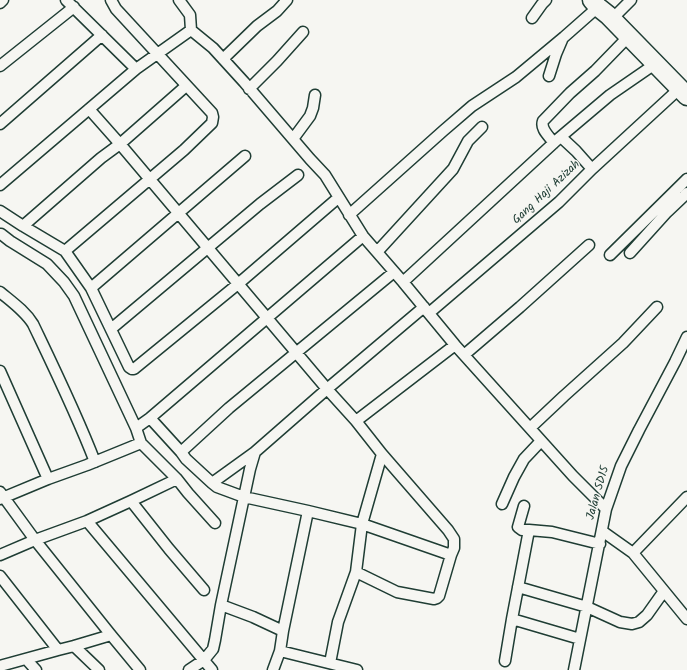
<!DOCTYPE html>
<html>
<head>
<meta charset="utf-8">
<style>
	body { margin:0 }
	canvas { display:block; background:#f6f6f2 }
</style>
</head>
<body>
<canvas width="687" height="670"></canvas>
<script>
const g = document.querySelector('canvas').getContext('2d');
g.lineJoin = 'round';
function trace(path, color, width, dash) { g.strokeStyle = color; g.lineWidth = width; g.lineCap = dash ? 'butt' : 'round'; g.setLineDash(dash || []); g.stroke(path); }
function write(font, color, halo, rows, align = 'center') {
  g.font = font + ' Kalam,sans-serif'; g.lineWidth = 3; g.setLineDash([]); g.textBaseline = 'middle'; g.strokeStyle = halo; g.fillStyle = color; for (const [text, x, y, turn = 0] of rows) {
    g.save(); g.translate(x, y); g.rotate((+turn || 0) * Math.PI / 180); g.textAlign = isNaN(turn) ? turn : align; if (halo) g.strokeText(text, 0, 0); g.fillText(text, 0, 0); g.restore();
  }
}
const street = new Path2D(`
	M 66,0 L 136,69
	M 179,0 L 190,15 L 191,30 L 213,48 L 244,82 L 310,159 L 325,175 L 363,236 L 403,282 L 455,345 L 573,476 L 606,509
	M 0,3 L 3,0
	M 618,13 L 631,0
	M 532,18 L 542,4 L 546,0
	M 223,59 L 257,26 L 277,11 L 287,0
	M 0,66 L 74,7
	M 549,76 L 556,54 L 562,40
	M 249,89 L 277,61 L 303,32
	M 89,109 L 120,144 L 327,389 L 356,421 L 382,454 L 448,530 L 454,539 L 454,548 L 451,555 L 439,596 L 437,598 L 434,599 L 397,592 L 356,572 L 362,524 L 382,454
	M 0,124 L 102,35
	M 561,137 L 576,151 L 592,169
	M 293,139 L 310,116 L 313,108 L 315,95
	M 554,143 C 549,136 540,129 543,121 L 570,93 L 595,71 L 629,36
	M 0,185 L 136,69 L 191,30
	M 0,211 L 23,226 L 65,251 L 91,288 L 129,367 L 132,369 L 134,369 L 238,284 L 338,198
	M 349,215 L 443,131 L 472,106 L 516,77 L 564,37 L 598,7
	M 23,226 L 101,158 L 120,144 L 186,86
	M 1,234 L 10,241 L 47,264 L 64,282 L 74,296 L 136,428 L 141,443 L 177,479 L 188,493 L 215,523
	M 65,251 L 184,150 L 212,123 L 213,117 L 212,113 L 116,9 L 111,0
	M 377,252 L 453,169 L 468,141 L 482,127
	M 630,253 L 667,212 L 687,193
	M 610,255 L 687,179
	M 403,282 L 558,139 L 610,95 L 655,64
	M 91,288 L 245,156
	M 0,292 C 12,302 25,311 33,324 C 55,370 77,415 95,462
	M 429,313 L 559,202 L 592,169 L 680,88
	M 111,329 L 260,204 L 298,175
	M 464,355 L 520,307 L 589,245
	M 0,371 L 48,479
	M 150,418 L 181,452 L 186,459 L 212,483 L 217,487 L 244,497 L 308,511 L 362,524 L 451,555
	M 356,421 L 455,345
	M 136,428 L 150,418 L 363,236
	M 530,428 L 564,396 L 623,343 L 657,307
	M 181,452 L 229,408 L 394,272
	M 212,483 L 255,452
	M 0,492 L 35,540 L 111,635 L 140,670
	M 0,499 L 48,479 L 87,465 L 141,443
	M 131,501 L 169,549 L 204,590
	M 502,504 L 514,477 L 524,459 L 541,441
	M 524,506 L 518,527 L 522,530 L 529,530
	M 87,521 L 212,670
	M 602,531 L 633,553 L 687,619
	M 633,553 L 687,497
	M 0,555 L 35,540 L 87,521 L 131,501 L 177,479
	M 0,576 L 58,650
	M 518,587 L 587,607 L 620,622 L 632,624 L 639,622 L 647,615 L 664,591
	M 221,605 L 253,617 L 283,631
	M 512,619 L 580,639
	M 74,646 L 111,635
	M 280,651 L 357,670
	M 26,659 L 36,670
	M 505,661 L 512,619 L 529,530 L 552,532 L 600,544
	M 330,663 L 338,622 L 356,572
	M 0,666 L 58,650 L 74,646 L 99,670
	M 189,670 L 204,660 L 213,649 L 215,640 L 221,605 L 250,469 L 255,452 L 327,389 L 424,307
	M 273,670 L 280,651 L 283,631 L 308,511
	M 574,670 L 606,509 L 621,466 L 639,430 L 675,362 L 687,337`);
const highway = new Path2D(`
	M 592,0 L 598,7 L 608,15 L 687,96`);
trace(street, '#1f3d34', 13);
trace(highway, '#1f3d34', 21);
trace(street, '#f6f6f2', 10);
trace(highway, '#f6f6f2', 18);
write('12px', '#1f3d34', '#f6f6f2', [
	["Gang Haji Azizah",547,193,-43],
	["Jalan SD15",599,493,-74]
]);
</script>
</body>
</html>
